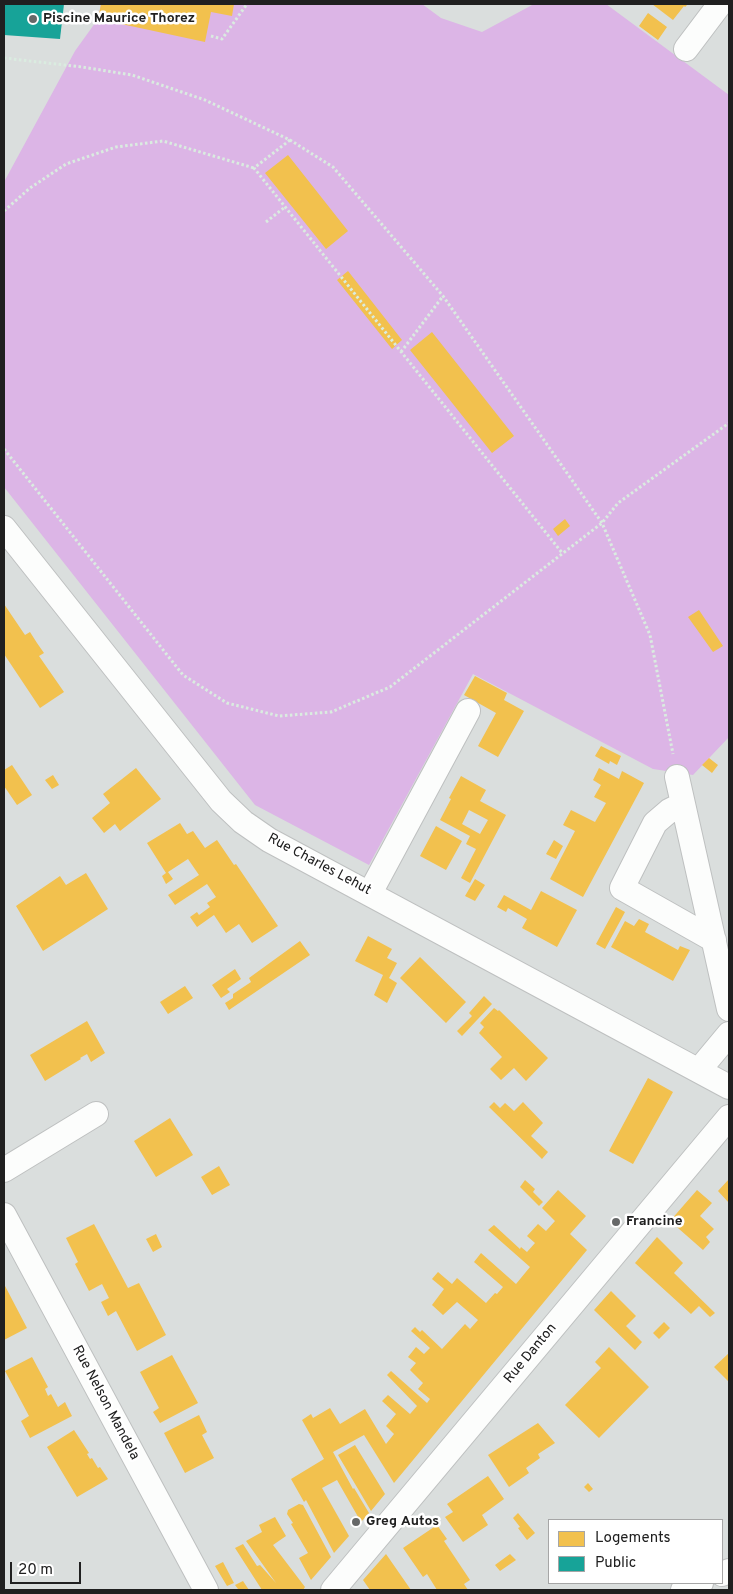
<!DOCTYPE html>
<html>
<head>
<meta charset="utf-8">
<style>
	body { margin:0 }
	#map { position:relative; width:733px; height:1594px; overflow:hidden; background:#e9efee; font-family:Overpass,sans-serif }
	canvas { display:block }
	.frame { position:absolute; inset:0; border:5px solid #202020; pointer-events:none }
	.legend { position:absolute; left:548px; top:1519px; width:175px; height:65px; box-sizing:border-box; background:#fff; border:1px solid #a6a6a6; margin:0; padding:6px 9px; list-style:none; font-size:15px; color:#202020 }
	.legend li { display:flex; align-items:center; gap:10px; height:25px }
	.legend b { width:25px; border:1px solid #a6a6a6 }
	.scale { position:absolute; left:10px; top:1562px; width:71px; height:22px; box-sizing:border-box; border:2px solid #202020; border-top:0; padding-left:6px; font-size:15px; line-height:18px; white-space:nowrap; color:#202020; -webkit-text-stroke:4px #fff; paint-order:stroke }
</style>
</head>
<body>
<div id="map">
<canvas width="733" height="1594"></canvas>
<div class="frame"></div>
<ul class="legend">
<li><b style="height:14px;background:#f2c14e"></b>Logements</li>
<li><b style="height:14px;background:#17a398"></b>Public</li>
</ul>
<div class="scale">20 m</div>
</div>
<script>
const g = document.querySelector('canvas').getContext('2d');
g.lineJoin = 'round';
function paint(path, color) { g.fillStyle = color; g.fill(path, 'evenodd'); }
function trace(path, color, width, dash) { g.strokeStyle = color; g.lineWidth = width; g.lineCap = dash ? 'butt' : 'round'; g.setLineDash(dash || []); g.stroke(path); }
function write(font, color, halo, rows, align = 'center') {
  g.font = font + ' Overpass,sans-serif'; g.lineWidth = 5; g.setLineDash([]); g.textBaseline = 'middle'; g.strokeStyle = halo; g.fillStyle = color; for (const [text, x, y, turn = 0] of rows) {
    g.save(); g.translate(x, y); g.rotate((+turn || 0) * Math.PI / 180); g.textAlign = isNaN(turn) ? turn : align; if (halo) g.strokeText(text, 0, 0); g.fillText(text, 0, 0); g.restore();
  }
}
paint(new Path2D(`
	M 4,4 L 729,4 L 729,1590 L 4,1590 ZM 549,1520 L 722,1520 L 722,1583 L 549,1583 Z`), '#dadedd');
paint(new Path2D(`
	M 101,4 L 422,4 L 441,18 L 482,32 L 534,4 L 606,4 L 729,95 L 729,737 L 693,775 L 653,769 L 473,674 L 369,865 L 255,805 L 4,487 L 4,182 L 75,51 L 98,19 Z`), '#dcb5e6');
paint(new Path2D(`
	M 101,4 L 234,4 L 232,16 L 211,12 L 205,42 L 98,19 Z
	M 652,4 L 688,4 L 685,7 L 684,6 L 673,20 Z
	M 648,13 L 667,27 L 658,40 L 639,26 Z
	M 288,155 L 348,231 L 326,249 L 265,173 Z
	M 348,271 L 402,340 L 392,349 L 337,280 Z
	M 432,332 L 514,436 L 492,453 L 410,350 Z
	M 565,519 L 570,526 L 558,536 L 553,529 Z
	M 4,604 L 25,635 L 30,632 L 37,643 L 44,653 L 39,656 L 64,692 L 40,708 L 4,654 Z
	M 699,610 L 723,646 L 713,652 L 688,617 Z
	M 475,676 L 507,693 L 504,700 L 524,711 L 498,757 L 478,746 L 496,713 L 464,695 Z
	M 601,746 L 621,756 L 617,765 L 610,761 L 609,764 L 595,756 Z
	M 709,758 L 718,765 L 712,773 L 702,765 Z
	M 12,765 L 32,795 L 17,805 L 4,786 L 4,770 Z
	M 136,768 L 161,799 L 120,831 L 115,824 L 104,833 L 92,818 L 110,803 L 103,794 Z
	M 599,768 L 619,779 L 622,771 L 644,783 L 583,897 L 550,879 L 575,831 L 563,825 L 571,810 L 595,822 L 606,803 L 594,797 L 601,785 L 593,780 Z
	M 53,775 L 59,785 L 52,789 L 45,780 Z
	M 461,776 L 486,790 L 480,801 L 506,815 L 470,883 L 461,878 L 476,849 L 466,844 L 470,836 L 440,820 L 451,799 L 449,798 ZM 469,810 L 488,820 L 480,834 L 462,824 Z
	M 180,823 L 187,834 L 193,831 L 205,848 L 217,840 L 234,865 L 236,864 L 278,926 L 252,943 L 239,924 L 226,933 L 214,915 L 197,927 L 190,917 L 197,912 L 199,915 L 210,907 L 207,903 L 216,897 L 207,884 L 175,905 L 168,895 L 199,875 L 188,859 L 168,872 L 173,879 L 166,884 L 162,876 L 166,873 L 147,843 Z
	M 436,826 L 462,841 L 446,870 L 420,856 Z
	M 554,840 L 563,846 L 556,859 L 546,854 Z
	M 86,873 L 108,909 L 43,951 L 16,906 L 60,876 L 66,885 Z
	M 475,879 L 485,885 L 475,901 L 465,896 Z
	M 541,891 L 577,910 L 557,947 L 522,928 L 527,919 L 508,908 L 506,912 L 497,907 L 504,895 L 531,910 Z
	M 616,907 L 625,912 L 605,949 L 596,944 Z
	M 639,919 L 649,924 L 645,932 L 678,950 L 680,946 L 690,950 L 673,981 L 611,947 L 625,921 L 634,926 Z
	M 368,936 L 392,949 L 387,958 L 397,963 L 389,978 L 397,983 L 387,1003 L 374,995 L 383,975 L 355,961 Z
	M 300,941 L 310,955 L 229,1010 L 225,1003 L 233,998 L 233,994 L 251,982 L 249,978 Z
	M 420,957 L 466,1002 L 446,1023 L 400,978 Z
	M 235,969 L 241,979 L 227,989 L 230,992 L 221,998 L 212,985 Z
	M 185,986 L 193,998 L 168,1014 L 160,1002 Z
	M 484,996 L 492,1004 L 462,1036 L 457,1031 L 472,1016 L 469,1013 Z
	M 494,1008 L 498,1011 L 499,1010 L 548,1058 L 526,1081 L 514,1068 L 501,1080 L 490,1069 L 502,1057 L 479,1033 L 484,1027 L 480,1023 Z
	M 87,1021 L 105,1053 L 91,1062 L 87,1054 L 80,1058 L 81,1059 L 45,1081 L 30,1055 Z
	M 648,1078 L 673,1092 L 633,1164 L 609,1151 Z
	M 494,1102 L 500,1108 L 505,1103 L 514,1111 L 523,1102 L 543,1123 L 531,1136 L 548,1152 L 542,1159 L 489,1107 Z
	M 170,1118 L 193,1155 L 156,1177 L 134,1141 Z
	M 219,1166 L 230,1185 L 212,1195 L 201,1177 Z
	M 729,1179 L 729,1203 L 718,1191 Z
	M 525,1180 L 535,1189 L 533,1192 L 543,1202 L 539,1206 L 520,1187 Z
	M 558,1190 L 586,1216 L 570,1234 L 587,1250 L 394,1483 L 364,1435 L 333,1452 L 353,1489 L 354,1488 L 369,1513 L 361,1522 L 337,1480 L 322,1488 L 349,1536 L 334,1553 L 306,1500 L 304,1502 L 291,1479 L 324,1459 L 302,1420 L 311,1414 L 313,1418 L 330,1408 L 340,1424 L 365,1409 L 386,1444 L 394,1434 L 386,1426 L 396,1414 L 382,1401 L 388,1395 L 410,1414 L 417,1406 L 387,1375 L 391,1371 L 427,1403 L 430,1399 L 418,1389 L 423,1383 L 410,1370 L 416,1363 L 408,1357 L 416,1347 L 424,1354 L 430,1348 L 411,1331 L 415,1327 L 420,1332 L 422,1330 L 442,1349 L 465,1324 L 470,1329 L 478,1320 L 457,1302 L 443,1315 L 432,1305 L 444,1289 L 432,1279 L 438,1272 L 452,1284 L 457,1278 L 486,1303 L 495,1293 L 497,1294 L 503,1287 L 474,1262 L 481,1253 L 516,1284 L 530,1267 L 488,1230 L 494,1225 L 520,1249 L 521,1247 L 527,1252 L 535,1243 L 527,1236 L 538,1224 L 546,1231 L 555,1221 L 542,1208 Z
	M 697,1190 L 712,1203 L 700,1216 L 714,1229 L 706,1237 L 710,1242 L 703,1250 L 670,1221 Z
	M 94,1224 L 128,1288 L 139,1283 L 166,1335 L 137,1351 L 116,1311 L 108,1316 L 101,1302 L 109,1298 L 102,1284 L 89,1291 L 75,1264 L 78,1262 L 66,1238 Z
	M 156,1234 L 162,1247 L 153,1252 L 146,1239 Z
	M 657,1237 L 683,1263 L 674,1273 L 715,1313 L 710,1317 L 699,1306 L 691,1314 L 635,1263 Z
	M 4,1284 L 27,1328 L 4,1340 Z
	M 611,1291 L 636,1316 L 626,1326 L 642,1342 L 635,1350 L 594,1310 Z
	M 664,1322 L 670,1328 L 659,1339 L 653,1333 Z
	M 609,1347 L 649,1387 L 599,1438 L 565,1405 L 601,1368 L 595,1362 Z
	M 729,1353 L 729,1382 L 714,1367 Z
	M 172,1355 L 198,1403 L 160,1423 L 153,1412 L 159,1408 L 140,1372 Z
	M 32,1357 L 48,1387 L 45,1389 L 48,1396 L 51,1394 L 58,1407 L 65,1402 L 72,1416 L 30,1438 L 21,1421 L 29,1416 L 5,1371 Z
	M 199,1415 L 207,1432 L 202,1435 L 214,1458 L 185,1473 L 164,1433 Z
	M 538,1423 L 555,1443 L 538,1454 L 540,1458 L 526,1468 L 529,1473 L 509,1487 L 488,1455 Z
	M 74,1430 L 89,1453 L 87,1454 L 90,1459 L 92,1458 L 98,1468 L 100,1467 L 108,1479 L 77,1497 L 47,1447 Z
	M 355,1445 L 385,1494 L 371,1511 L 338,1455 Z
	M 488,1476 L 504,1499 L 482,1515 L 488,1525 L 463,1542 L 445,1517 L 453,1512 L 447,1504 Z
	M 588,1483 L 593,1489 L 589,1492 L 584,1487 Z
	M 299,1504 L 303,1505 L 331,1557 L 311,1580 L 299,1558 L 308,1553 L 291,1524 L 293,1523 L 287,1514 L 288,1510 Z
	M 518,1513 L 535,1533 L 527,1540 L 518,1528 L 520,1527 L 513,1518 Z
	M 275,1517 L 286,1536 L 273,1545 L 305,1587 L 303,1590 L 262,1590 L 235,1548 L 243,1544 L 257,1566 L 260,1565 L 276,1583 L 246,1541 L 262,1532 L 259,1525 Z
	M 437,1525 L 447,1539 L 444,1541 L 470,1580 L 464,1584 L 468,1590 L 437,1590 L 427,1574 L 423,1577 L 403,1548 Z
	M 386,1554 L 411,1590 L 370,1590 L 363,1580 Z
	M 510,1554 L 516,1560 L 500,1571 L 495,1565 Z
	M 223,1562 L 234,1583 L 227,1586 L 215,1566 Z
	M 243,1581 L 249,1590 L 236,1590 L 238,1589 L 235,1585 Z`), '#f2c14e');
paint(new Path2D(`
	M 4,4 L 64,4 L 60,39 L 4,35 Z`), '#17a398');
const minor = new Path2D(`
	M 686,49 L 720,4
	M 4,528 L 221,801 L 243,822 L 269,840 L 729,1087
	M 677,777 L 729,1009
	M 683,804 L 669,811 L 655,823 L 622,888 L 714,940
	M 370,893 L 468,711
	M 699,1070 L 729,1034
	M 4,1170 L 96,1114
	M 4,1215 L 206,1590
	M 722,1574 L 729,1571
	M 333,1590 L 729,1117
	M 683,1590 L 701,1583`);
trace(minor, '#bec0c0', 26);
trace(new Path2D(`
	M 211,36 L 222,39 L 247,4
	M 4,58 L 82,67 L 132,75 L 205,100 L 290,140 L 333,167 L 443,296 L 602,523 L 650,635 L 673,754
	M 290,140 L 254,168 L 563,554
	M 4,211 L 30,188 L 66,164 L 116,147 L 163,141 L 254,168
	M 266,222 L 285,207
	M 401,352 L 443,296
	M 4,449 L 183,675 L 227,703 L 279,716 L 331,712 L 390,687 L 602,523 L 618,503 L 729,423`), '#daece0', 3, [2.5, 2.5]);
trace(minor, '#fcfdfc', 24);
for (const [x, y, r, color] of [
	[33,19,5,"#666868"],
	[616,1222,5,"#666868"],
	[356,1522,5,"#666868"]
]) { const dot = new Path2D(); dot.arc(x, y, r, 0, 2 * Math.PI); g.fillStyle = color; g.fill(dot); trace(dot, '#fff', 2); }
write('bold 14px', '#202020', '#fff', [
	["Piscine Maurice Thorez",43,19],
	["Francine",626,1222],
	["Greg Autos",366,1522]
], 'left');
write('14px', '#202020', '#fff', [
	["Rue Charles Lehut",319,865,28],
	["Rue Danton",531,1354,-50],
	["Rue Nelson Mandela",105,1403,62]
]);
</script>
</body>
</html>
